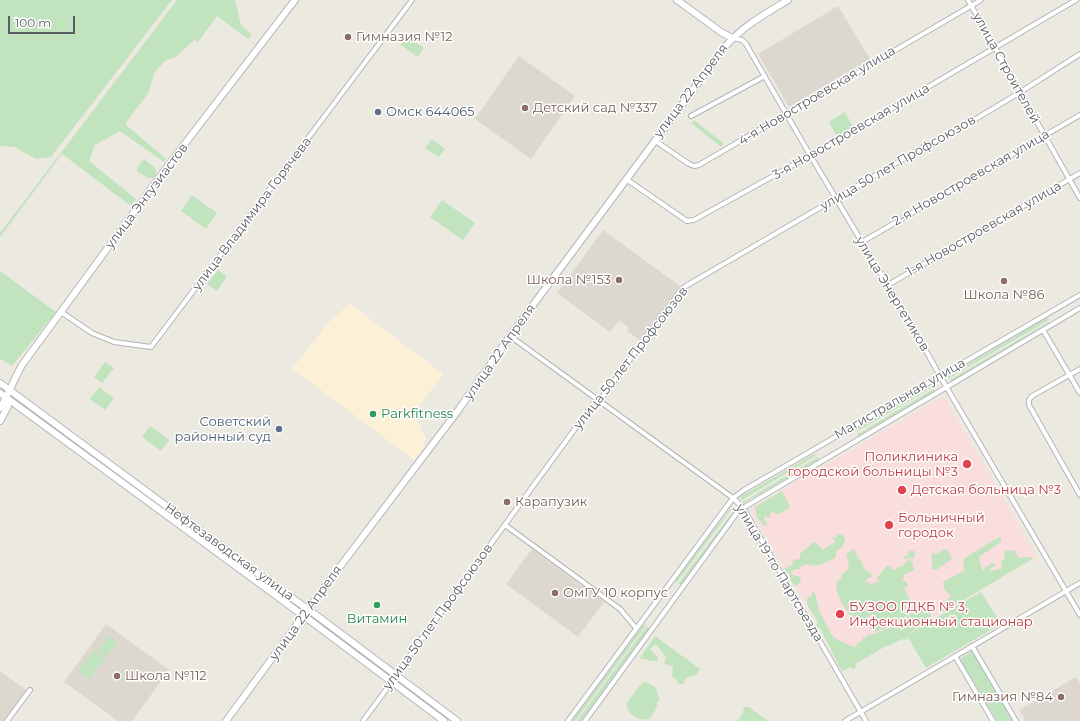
<!DOCTYPE html>
<html>
<head>
<meta charset="utf-8">
<style>
	body { margin:0 }
	#map { position:relative; width:1080px; height:721px; overflow:hidden; background:#ece9e1; font-family:Montserrat,sans-serif }
	canvas { display:block }
	.scale { position:absolute; left:8px; top:16px; width:67px; height:18px; box-sizing:border-box; border:2px solid #5a5e62; border-top:0; padding-left:5px; font-size:12px; line-height:14px; white-space:nowrap; color:#5a5e62; -webkit-text-stroke:3px #fff; paint-order:stroke }
</style>
</head>
<body>
<div id="map">
<canvas width="1080" height="721"></canvas>
<div class="scale">100 m</div>
</div>
<script>
const g = document.querySelector('canvas').getContext('2d');
g.lineJoin = 'round';
function paint(path, color) { g.fillStyle = color; g.fill(path, 'evenodd'); }
function trace(path, color, width, dash) { g.strokeStyle = color; g.lineWidth = width; g.lineCap = dash ? 'butt' : 'round'; g.setLineDash(dash || []); g.stroke(path); }
function write(font, color, halo, rows, align = 'center') {
  g.font = font + ' Montserrat,sans-serif'; g.lineWidth = 3; g.setLineDash([]); g.textBaseline = 'middle'; g.strokeStyle = halo; g.fillStyle = color; for (const [text, x, y, turn = 0] of rows) {
    g.save(); g.translate(x, y); g.rotate((+turn || 0) * Math.PI / 180); g.textAlign = isNaN(turn) ? turn : align; if (halo) g.strokeText(text, 0, 0); g.fillText(text, 0, 0); g.restore();
  }
}
paint(new Path2D(`
	M 350,304 L 443,374 L 411,417 L 421,424 L 420,429 L 427,439 L 424,442 L 425,445 L 414,460 L 292,368 L 305,353 L 328,323 Z`), '#fcf1d7');
paint(new Path2D(`
	M 838,6 L 870,59 L 789,107 L 758,54 Z
	M 519,56 L 575,96 L 531,159 L 475,119 Z
	M 603,230 L 680,286 L 640,340 L 627,331 L 629,328 L 619,320 L 610,332 L 557,293 Z
	M 532,549 L 604,602 L 578,637 L 506,584 Z
	M 106,624 L 169,670 L 132,721 L 118,721 L 64,682 Z
	M 0,671 L 26,690 L 4,721 L 0,721 Z
	M 1076,677 L 1080,683 L 1080,721 L 1026,721 L 1019,710 Z`), '#dcd8d0');
paint(new Path2D(`
	M 944,396 L 1037,557 L 845,669 L 750,509 Z`), '#fadedd');
paint(new Path2D(`
	M 0,0 L 172,0 L 51,157 L 36,159 L 14,147 L 0,146 Z
	M 177,0 L 235,0 L 241,25 L 251,34 L 250,39 L 244,36 L 217,16 L 198,42 L 194,40 L 176,57 L 166,60 L 155,72 L 151,84 L 149,92 L 125,124 L 166,159 L 164,162 L 120,131 L 95,145 L 89,161 L 136,199 L 131,206 L 62,154 L 0,237 L 0,233 Z
	M 407,37 L 424,48 L 418,57 L 401,45 Z
	M 845,112 L 853,127 L 837,136 L 829,122 Z
	M 694,120 L 722,142 L 723,144 L 722,146 L 720,146 L 691,123 Z
	M 432,139 L 445,149 L 439,157 L 425,148 Z
	M 145,160 L 155,168 L 156,173 L 154,178 L 148,178 L 137,171 L 137,169 L 142,161 Z
	M 192,195 L 217,213 L 206,229 L 181,211 Z
	M 442,200 L 475,223 L 463,240 L 430,217 Z
	M 218,270 L 227,276 L 217,291 L 207,284 Z
	M 0,271 L 56,312 L 12,366 L 0,359 Z
	M 1047,318 L 1049,320 L 949,378 L 948,376 Z
	M 1049,322 L 1050,323 L 951,382 L 950,380 Z
	M 105,362 L 114,368 L 102,383 L 94,377 Z
	M 934,384 L 935,386 L 856,432 L 854,430 L 862,425 Z
	M 99,387 L 114,398 L 105,410 L 90,399 Z
	M 934,389 L 935,391 L 858,436 L 857,434 L 866,430 L 866,429 Z
	M 150,426 L 169,440 L 161,451 L 142,437 Z
	M 814,454 L 817,455 L 740,501 L 742,496 Z
	M 818,457 L 818,460 L 744,503 L 741,503 Z
	M 782,491 L 790,507 L 779,514 L 771,512 L 769,518 L 764,516 L 764,519 L 767,524 L 766,526 L 764,525 C 758,520 756,515 755,507 Z
	M 732,506 L 734,506 L 676,583 L 676,581 L 677,578 Z
	M 736,508 L 735,512 L 684,582 L 681,584 L 678,584 Z
	M 838,534 L 843,535 C 848,543 842,542 843,548 L 837,550 L 835,558 C 830,560 825,564 819,565 C 811,568 810,561 800,567 L 800,569 L 797,569 L 791,571 L 793,575 L 800,577 L 801,580 L 798,585 L 795,586 L 791,581 L 789,573 L 786,572 L 784,569 L 792,565 L 793,560 L 800,559 L 800,554 L 814,542 L 817,543 L 822,550 L 835,542 L 832,536 L 836,538 L 836,536 Z
	M 999,537 L 1001,537 L 1001,542 L 979,557 L 982,570 L 984,571 L 985,566 L 989,566 L 991,563 L 994,563 L 995,566 L 991,568 L 990,572 L 994,570 L 1000,569 L 1002,567 L 1001,561 C 1008,557 1003,556 1005,551 L 1015,550 L 1018,558 L 1031,557 L 1032,559 L 942,613 L 940,604 L 950,598 L 951,596 L 944,589 L 943,582 L 965,570 C 962,563 962,560 968,556 Z
	M 853,549 L 855,550 L 858,558 L 861,561 L 865,570 L 867,570 L 872,575 L 872,577 L 868,578 L 864,583 L 869,582 L 870,584 L 872,585 L 875,582 L 879,583 L 879,581 L 876,579 L 887,566 L 890,566 L 893,570 L 895,570 L 897,567 L 904,566 L 903,564 L 907,562 L 908,558 L 905,559 L 903,558 L 905,556 L 908,555 L 908,552 L 912,550 L 915,552 L 914,558 L 912,559 L 908,557 L 911,562 L 914,563 L 912,565 L 915,570 L 905,574 L 902,580 L 907,582 L 908,587 L 905,587 L 904,588 L 910,601 L 904,604 L 907,609 L 907,616 L 895,624 L 875,632 L 870,628 L 877,619 L 874,615 L 872,614 L 861,623 L 855,617 L 851,616 L 842,604 L 836,590 L 837,585 L 836,582 L 841,579 L 842,574 L 849,569 L 848,560 L 846,554 Z
	M 944,549 L 948,551 L 952,558 L 950,561 L 945,563 L 943,566 L 940,566 L 938,569 L 933,570 L 931,566 L 933,564 L 931,557 L 932,554 L 934,553 L 937,554 Z
	M 812,592 L 814,592 L 816,596 L 816,600 L 818,603 L 818,609 L 833,637 L 853,647 L 856,647 L 857,643 L 862,641 L 863,638 L 867,637 L 867,635 C 872,635 874,634 879,632 C 896,625 906,623 914,607 L 916,605 L 920,607 L 924,613 L 930,610 L 931,616 L 929,620 L 907,635 L 981,592 L 1001,624 L 926,668 L 907,636 L 907,639 L 905,640 L 902,639 L 889,646 L 886,646 L 855,664 L 856,667 L 854,669 L 850,667 L 844,671 L 841,670 L 820,628 L 817,628 L 816,626 L 818,622 L 807,604 L 807,598 L 812,595 Z
	M 643,625 L 646,625 L 575,721 L 572,721 Z
	M 647,626 L 649,629 L 581,721 L 577,721 Z
	M 109,636 L 117,642 L 106,657 L 98,650 Z
	M 655,636 L 700,669 C 696,676 692,677 686,678 L 683,684 L 679,684 L 676,679 L 672,677 L 673,666 L 667,665 L 664,663 L 666,658 L 657,645 L 653,646 L 650,649 L 658,658 L 657,661 L 651,661 L 640,658 Z
	M 94,650 L 105,658 L 89,679 L 78,671 Z
	M 972,651 L 1013,721 L 997,721 L 960,659 Z
	M 646,682 L 655,687 L 660,700 L 657,702 L 657,706 L 650,719 C 638,721 629,716 626,704 L 642,683 Z
	M 744,707 L 749,707 L 768,721 L 737,721 L 743,713 Z`), '#c1e3be');
const street = new Path2D(`
	M 968,0 L 1080,198
	M 733,38 L 742,40 L 746,44 L 810,155 L 915,331 L 940,376 L 1080,615
	M 691,116 L 765,76
	M 654,140 L 689,164 L 694,166 L 699,165 L 981,0
	M 626,179 L 687,221 L 694,220 L 836,141 L 1076,0
	M 862,242 L 1080,115
	M 888,285 L 1080,173
	M 61,312 L 92,333 L 114,342 L 151,347 L 412,0
	M 1043,330 L 1080,393
	M 510,336 L 733,498 L 743,508 L 866,721
	M 1080,369 L 1032,396 L 1029,400 L 1029,405 L 1080,495
	M 505,525 L 620,609 L 636,628
	M 972,646 L 1016,721
	M 955,656 L 993,721
	M 7,721 L 30,690
	M 363,721 L 391,683 L 420,641 L 593,404 L 603,396 L 681,290 L 686,286 L 927,145 L 934,144 L 1019,93 L 1080,54
	M 568,721 L 733,498 L 744,490 L 1080,295
	M 585,721 L 736,514 L 743,508 L 1080,308
	M 845,721 L 1080,583`);
const secondary = new Path2D(`
	M 677,0 L 721,32 L 732,38
	M 0,383 L 246,565 L 320,618 L 457,721
	M 0,393 L 312,622 L 444,721
	M 0,408 C 9,394 14,379 22,365 L 164,171 L 295,0
	M 0,421 L 8,406 L 7,398
	M 226,721 L 317,597 L 457,412 L 510,336 L 724,48 C 741,27 765,14 788,0`);
trace(street, '#b2b5b9', 6);
trace(secondary, '#b3b7bc', 8);
trace(street, '#fff', 4);
trace(secondary, '#fff', 6);
for (const [x, y, r, color] of [
	[348,37,4,"#8d6e63"],
	[525,108,4,"#8d6e63"],
	[378,112,4,"#5c6f8a"],
	[619,280,4,"#8d6e63"],
	[1004,281,4,"#8d6e63"],
	[373,414,4,"#2e9e5b"],
	[279,429,4,"#5c6f8a"],
	[967,464,5,"#e0444e"],
	[902,490,5,"#e0444e"],
	[507,502,4,"#8d6e63"],
	[889,525,5,"#e0444e"],
	[555,593,4,"#8d6e63"],
	[377,605,4,"#2e9e5b"],
	[840,614,5,"#e0444e"],
	[117,676,4,"#8d6e63"],
	[1061,697,4,"#8d6e63"]
]) { const dot = new Path2D(); dot.arc(x, y, r, 0, 2 * Math.PI); g.fillStyle = color; g.fill(dot); trace(dot, '#fff', 1.5); }
write('13px', '#785e54', '#fff', [
	["Гимназия №12",356,37],
	["Детский сад №337",533,108],
	["Школа №153",611,280,"right"],
	["Школа №86",1004,295,"center"],
	["Карапузик",515,502],
	["ОмГУ 10 корпус",563,593],
	["Школа №112",125,676],
	["Гимназия №84",1053,697,"right"]
], 'left');
write('13px', '#5a5e62', '#fff', [
	["улица Строителей",1006,68,61],
	["улица 22 Апреля",691,91,-53],
	["4-я Новостроевская улица",817,96,-31],
	["3-я Новостроевская улица",851,132,-30],
	["улица 50 лет Профсоюзов",898,163,-30],
	["2-я Новостроевская улица",971,178,-30],
	["улица Энтузиастов",147,196,-53],
	["улица Владимира Горячева",252,214,-53],
	["1-я Новостроевская улица",984,229,-30],
	["улица Энергетиков",892,294,59],
	["улица 22 Апреля",500,352,-55],
	["улица 50 лет Профсоюзов",631,358,-52],
	["Магистральная улица",900,399,-30],
	["Нефтезаводская улица",229,552,36],
	["улица 19-го Партсъезда",779,573,59],
	["улица 22 Апреля",306,613,-54],
	["улица 50 лет Профсоюзов",438,617,-54]
]);
write('13px', '#4e5e75', '#fff', [
	["Омск 644065",386,112],
	["Советский",271,422,"right"],
	["районный суд",271,437,"right"]
], 'left');
write('13px', '#27864d', '#fff', [
	["Parkfitness",381,414],
	["Витамин",377,619,"center"]
], 'left');
write('13px', '#be3a42', '#fff', [
	["Поликлиника",958,457,"right"],
	["городской больницы №3",958,472,"right"],
	["Детская больница №3",911,490],
	["Больничный",898,518],
	["городок",898,533],
	["БУЗОО ГДКБ № 3,",849,607],
	["Инфекционный стационар",849,622]
], 'left');
</script>
</body>
</html>
